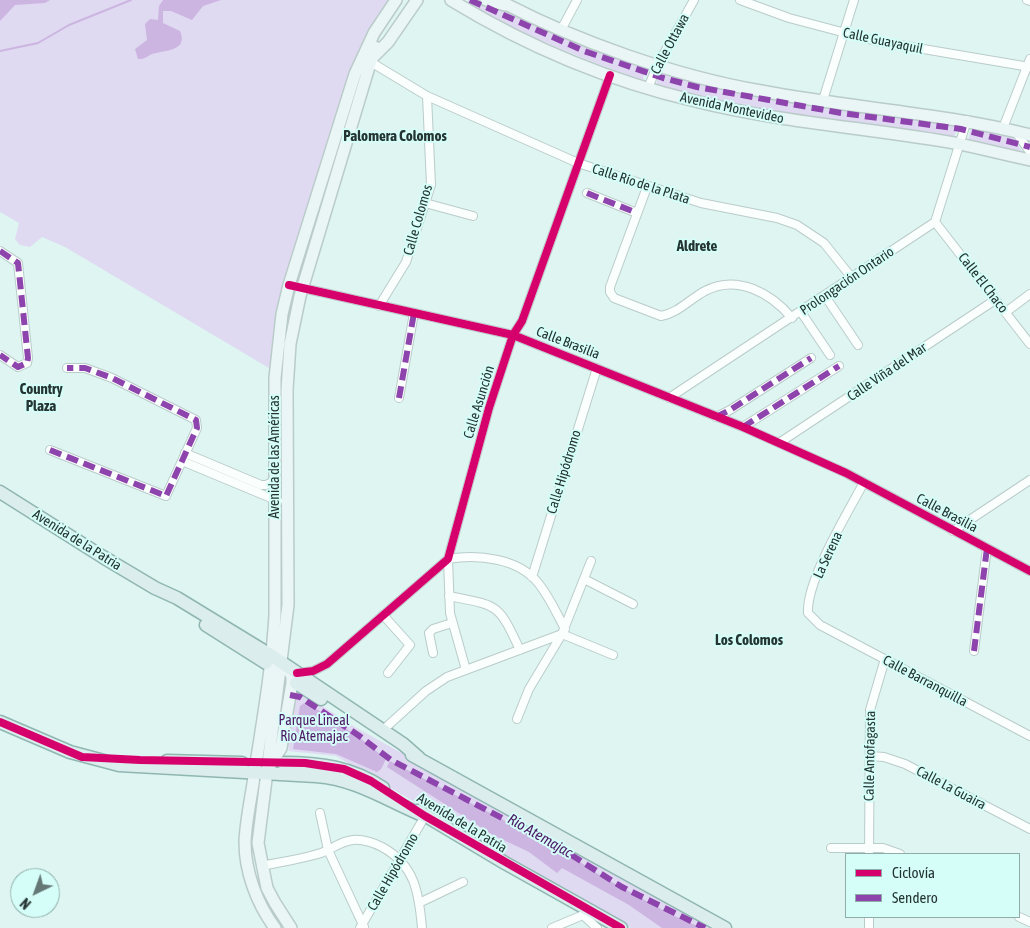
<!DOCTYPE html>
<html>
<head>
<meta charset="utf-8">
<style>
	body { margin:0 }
	#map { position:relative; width:1030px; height:928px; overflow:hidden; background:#def5f2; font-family:"Asap Condensed",sans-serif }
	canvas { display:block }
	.legend { position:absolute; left:845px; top:853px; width:175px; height:65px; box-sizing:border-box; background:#d5fef9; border:1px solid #8eada9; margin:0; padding:6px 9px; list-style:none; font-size:15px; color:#243432 }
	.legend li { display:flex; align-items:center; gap:10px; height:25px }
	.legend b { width:25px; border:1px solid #8eada9 }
	.north { position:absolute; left:10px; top:868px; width:50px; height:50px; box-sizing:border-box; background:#d5fef9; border:1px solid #8eada9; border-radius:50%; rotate:222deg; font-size:14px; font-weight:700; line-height:20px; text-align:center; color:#243432 }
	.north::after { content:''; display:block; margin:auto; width:18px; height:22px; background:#657875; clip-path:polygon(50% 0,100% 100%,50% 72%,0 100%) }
</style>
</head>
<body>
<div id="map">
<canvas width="1030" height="928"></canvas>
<ul class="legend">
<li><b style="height:6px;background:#d6006c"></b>Ciclovía</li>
<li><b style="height:6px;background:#8e44ad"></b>Sendero</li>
</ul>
<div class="north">N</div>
</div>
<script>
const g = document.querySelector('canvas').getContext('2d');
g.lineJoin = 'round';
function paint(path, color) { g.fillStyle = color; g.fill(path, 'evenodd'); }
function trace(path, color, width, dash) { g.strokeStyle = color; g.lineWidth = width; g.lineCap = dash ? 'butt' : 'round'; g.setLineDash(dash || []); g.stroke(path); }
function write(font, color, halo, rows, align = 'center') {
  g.font = font + ' "Asap Condensed",sans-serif'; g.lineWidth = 4; g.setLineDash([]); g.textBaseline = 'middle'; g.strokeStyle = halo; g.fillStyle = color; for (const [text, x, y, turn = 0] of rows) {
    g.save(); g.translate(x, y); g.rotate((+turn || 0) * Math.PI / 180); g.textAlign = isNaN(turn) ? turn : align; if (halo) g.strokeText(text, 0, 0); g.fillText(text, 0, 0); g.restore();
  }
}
paint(new Path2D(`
	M 0,0 L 391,0 L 368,31 L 280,308 L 269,368 L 65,247 L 42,237 L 30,247 L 20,245 L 15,239 L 19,223 L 0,212 Z
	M 468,0 L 475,0 L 646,64 L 643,80 C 582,59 524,35 467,4 Z
	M 661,68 L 958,124 L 954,138 L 757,109 L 656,86 Z
	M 971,127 L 1012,137 L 1024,154 L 968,142 Z
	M 296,689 L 355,727 L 715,928 L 631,928 L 336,756 L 289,751 L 287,738 Z`), '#dfdaf1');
paint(new Path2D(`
	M 0,0 L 50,0 L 45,3 L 15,5 L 0,21 Z
	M 163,0 L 221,0 L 203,6 L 192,20 L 171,11 L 163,11 L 163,23 L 180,31 C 188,50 168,50 156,53 C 149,54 145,60 138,59 L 135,49 L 147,40 L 145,24 L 150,19 L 158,20 L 159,6 Z
	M 306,702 L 360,738 L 386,759 L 381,769 L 377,772 L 336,754 L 293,749 L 300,706 Z
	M 390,761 L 565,852 L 601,876 L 670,914 L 702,928 L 662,928 L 629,905 L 562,868 L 557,873 L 529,852 L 493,835 L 387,767 Z`), '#ccb5e1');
trace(new Path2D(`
	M 0,51 L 38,43 L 69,25 L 131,0`), '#ccb5e1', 2);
const street = new Path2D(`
	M 740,0 L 789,18 L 876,41 L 1030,67
	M 1027,0 L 1030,1
	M 561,30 L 577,0
	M 369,61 L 427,96 L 578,163 L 701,203 L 777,218 L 797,225 L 824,243 L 852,278
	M 648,88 L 658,64 L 694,0
	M 823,100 L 854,0
	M 1003,128 L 1030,59
	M 1015,131 L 1030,152
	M 647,187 L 610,287 L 610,292 L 614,298 L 661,316 C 678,313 690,299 705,291 C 737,274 771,293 792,318
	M 587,193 L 637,213
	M 425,203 L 473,216
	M 935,222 L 1030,344
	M 0,251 L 18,263 L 28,358 L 27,363 L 18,367 L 0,355
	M 289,285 L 513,335 L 743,427 L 846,473 L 1030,571
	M 825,296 L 858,345
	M 379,306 L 406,262 L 431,185 L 427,96
	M 801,312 L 830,355
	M 1006,312 L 1030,294
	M 399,398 L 414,313
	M 669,398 L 935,222 L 967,120
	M 716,417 L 730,410 L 811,358
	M 743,427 L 839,366
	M 779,443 L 995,300
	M 50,450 L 166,496 L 197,428 L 196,420 L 112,378 L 85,368 L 67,368
	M 185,453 L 261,485 L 266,485 L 276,480
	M 182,461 L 278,501
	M 863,484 C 847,514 806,581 808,613 L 820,625 L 1030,736
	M 953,531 L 1030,480
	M 448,559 C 478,554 519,558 539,584 C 550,598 557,614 565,629
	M 448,559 L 450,613 L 466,670
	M 532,577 L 597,368
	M 584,579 L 633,604
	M 449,596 C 499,606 498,603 520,650
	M 383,615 L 410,645 L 388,673
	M 974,651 L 987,548
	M 433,653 L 429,633 L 433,629 L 452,623
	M 299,673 L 313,671 L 327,664 L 448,559 L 489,408 L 513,335 L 522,321 L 610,75
	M 517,719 L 529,689 L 562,634 L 591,561
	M 383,730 L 426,691 L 447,677 L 562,634 L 613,655
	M 870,756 L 884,757 L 905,764 L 1030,829
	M 320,813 L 328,850 L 364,927
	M 831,848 L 883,848 L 900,854
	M 869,854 L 870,710 L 885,659
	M 261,866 C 281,862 302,859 321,853 C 332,849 341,841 353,840 C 363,839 374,843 382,847 C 415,865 419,893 422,928
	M 419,903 L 463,882
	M 583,915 L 597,928
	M 869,917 L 869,928
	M 1019,917 L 1030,922
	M 360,928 L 425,816
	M 552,928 L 583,915`);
const secondary = new Path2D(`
	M 451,0 C 526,46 610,81 695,101 C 782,123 872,128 960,144 C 983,149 1007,155 1030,160
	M 486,0 L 505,5
	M 498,0 C 575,41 675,76 761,91 C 851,108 942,113 1030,135
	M 372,58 L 388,42 L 417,0
	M 271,764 L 281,748 L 292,683 L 292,676 L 284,664
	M 275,928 C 257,904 245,872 245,842 C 246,818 252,794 255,770 C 263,719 272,667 275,615 L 275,378 L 282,314 L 289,285 L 355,74 L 374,33 L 396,0
	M 291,928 L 275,903 L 267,888 L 258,843 L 288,605 L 287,390 L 290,344 L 300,296 L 375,47`);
const primary = new Path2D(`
	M 0,492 L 103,557 L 155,588 L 177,598 L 272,656 L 403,744 L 419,758
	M 206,625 L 266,663
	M 296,683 L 321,699
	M 0,722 L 70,752 L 119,765 L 316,776 C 357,779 388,801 425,816
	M 412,755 L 725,928
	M 167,761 L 242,763
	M 283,763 C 320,763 351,767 383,788
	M 418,811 L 505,863 L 621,928`);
trace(street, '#baccca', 10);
trace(secondary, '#baccca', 14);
trace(primary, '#90b6b2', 15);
trace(street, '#fafefd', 8);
trace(secondary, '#eaf5f5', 11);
trace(primary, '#dbedec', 12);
trace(new Path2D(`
	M 470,0 L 584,51 L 663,78 L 697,87 L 841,113 L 961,129 L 1030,147
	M 587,193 L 637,213
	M 0,251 L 18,263 L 28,358 L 27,363 L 18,367 L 0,355
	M 399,398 L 414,313
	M 716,417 L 730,410 L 811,358
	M 743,427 L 839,366
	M 50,450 L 166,496 L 197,428 L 196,420 L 112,378 L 85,368 L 67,368
	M 974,651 L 987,548
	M 290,695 L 300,697 L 317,708 L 358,735 L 391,760 L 565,851 L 622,887 L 705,928`), '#8e44ad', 6, [12, 6]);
trace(new Path2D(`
	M 289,285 L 513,335 L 743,427 L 846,473 L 1030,571
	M 297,673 L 313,671 L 327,664 L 448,559 L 489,408 L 513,335 L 522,321 L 610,75
	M 0,722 L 82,757 L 140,760 L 305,763 L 344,769 L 371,781 L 425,816 L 621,928`), '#d6006c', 8);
write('14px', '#243432', '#d5fef9', [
	["Calle Guayaquil",883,41,12],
	["Calle Ottawa",670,44,-62],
	["Avenida Montevideo",732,108,12],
	["Calle Río de la Plata",641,184,18],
	["Calle Colomos",418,220,-74],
	["Prolongación Ontario",847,281,-34],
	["Calle El Chaco",983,283,52],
	["Calle Brasilia",568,343,21],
	["Calle Viña del Mar",887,372,-34],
	["Calle Asunción",479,402,-73],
	["Avenida de las Américas",275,457,-90],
	["Calle Hipódromo",564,472,-73],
	["Calle Brasilia",947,513,28],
	["Avenida de la Patria",77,540,32],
	["La Serena",828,555,-65],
	["Calle Barranquilla",925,681,28],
	["Calle Antofagasta",870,756,-89],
	["Calle La Guaira",951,788,28],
	["Avenida de la Patria",462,823,31],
	["Calle Hipódromo",393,872,-60]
]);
write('14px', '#4c1662', '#d5fef9', [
	["Parque Lineal",314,721],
	["Rio Atemajac",314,737]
]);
write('bold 15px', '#243432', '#d5fef9', [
	["Palomera Colomos",395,136],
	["Aldrete",697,246],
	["Country",41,389],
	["Plaza",41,406],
	["Los Colomos",749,640]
]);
write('italic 15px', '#4b1662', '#d5fef9', [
	["Río Atemajac",540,836,30]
]);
</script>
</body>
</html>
